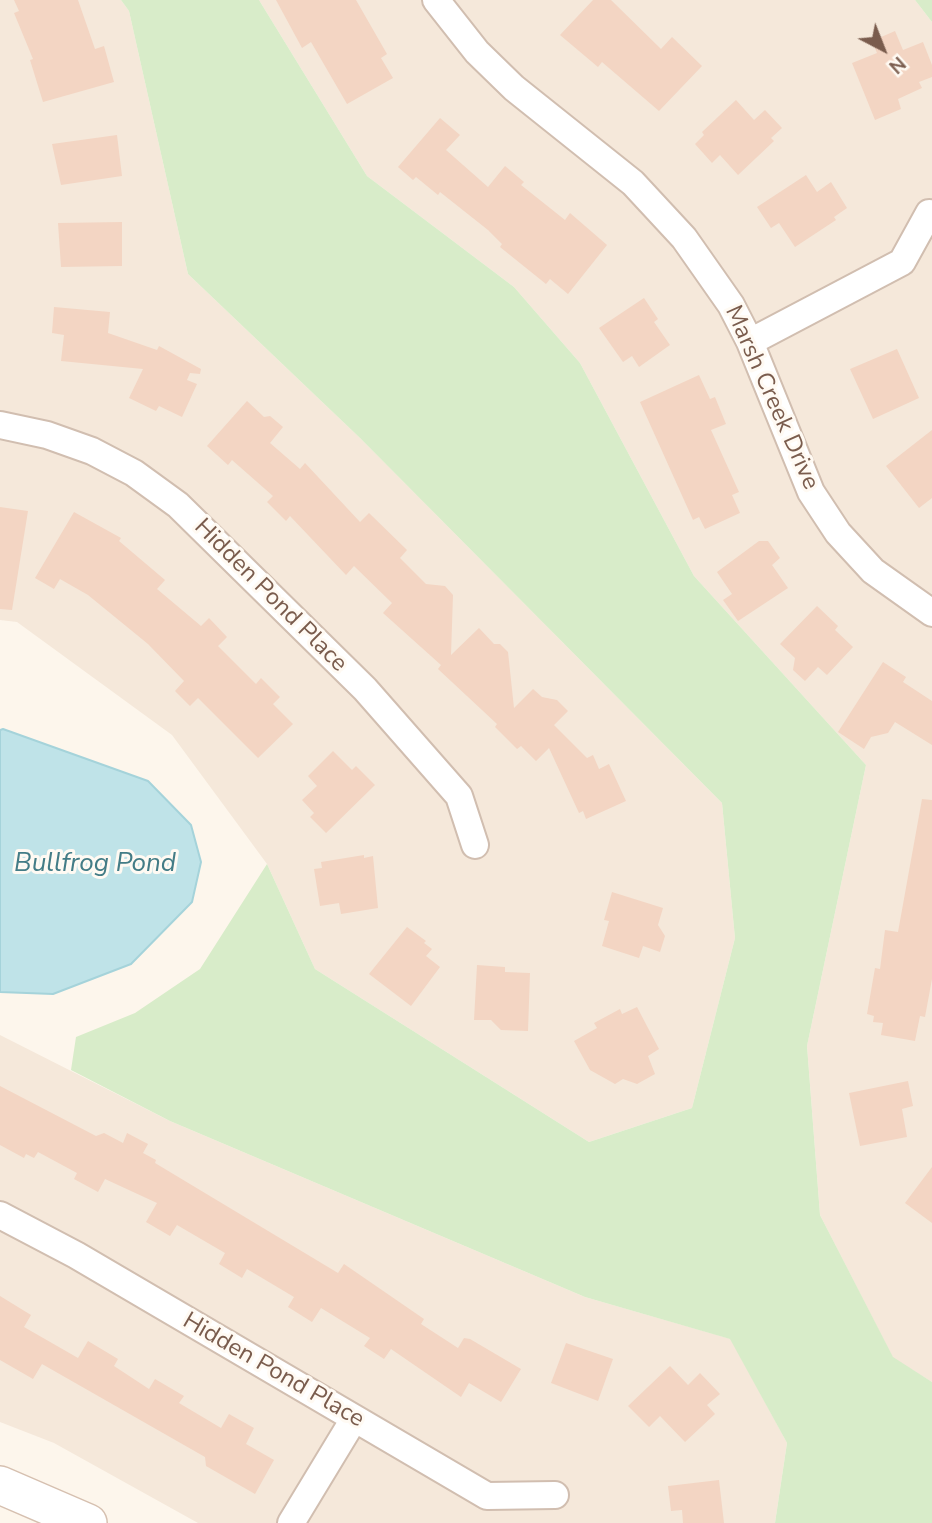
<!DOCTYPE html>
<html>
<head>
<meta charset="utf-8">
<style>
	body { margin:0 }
	#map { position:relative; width:932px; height:1523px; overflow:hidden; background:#fdf6ec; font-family:"Nunito Sans",sans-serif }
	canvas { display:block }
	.north { position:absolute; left:848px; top:14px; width:70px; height:70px; -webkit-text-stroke:5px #fffaf3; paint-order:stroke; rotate:138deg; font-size:19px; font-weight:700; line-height:28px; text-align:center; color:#7a5c4d }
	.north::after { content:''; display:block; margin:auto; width:24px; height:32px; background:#7a5c4d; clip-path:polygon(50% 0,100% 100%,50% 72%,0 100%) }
</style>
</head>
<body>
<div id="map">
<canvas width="932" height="1523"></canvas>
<div class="north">N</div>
</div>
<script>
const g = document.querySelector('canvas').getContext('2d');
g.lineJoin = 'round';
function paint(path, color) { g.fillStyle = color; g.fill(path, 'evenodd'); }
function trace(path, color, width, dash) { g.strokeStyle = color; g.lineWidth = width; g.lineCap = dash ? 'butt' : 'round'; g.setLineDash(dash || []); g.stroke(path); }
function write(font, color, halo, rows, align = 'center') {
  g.font = font + ' "Nunito Sans",sans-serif'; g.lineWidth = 6; g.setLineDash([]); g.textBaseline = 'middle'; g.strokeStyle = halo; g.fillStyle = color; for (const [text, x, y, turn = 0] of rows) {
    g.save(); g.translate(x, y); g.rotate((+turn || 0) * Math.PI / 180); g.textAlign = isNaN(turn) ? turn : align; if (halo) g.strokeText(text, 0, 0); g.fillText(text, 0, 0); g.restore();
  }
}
paint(new Path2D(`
	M 0,0 L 121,0 L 129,11 L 188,274 L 360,438 L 722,803 L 735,938 L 692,1108 L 589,1142 L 315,969 L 267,864 L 172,735 L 17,622 L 0,620 Z
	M 259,0 L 915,0 L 932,22 L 932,1382 L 893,1358 L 820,1215 L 807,1046 L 866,765 L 694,576 L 580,363 L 514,287 L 367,176 Z
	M 0,1035 L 170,1121 L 585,1297 L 731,1339 L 787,1443 L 775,1523 L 198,1523 L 54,1443 L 0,1422 Z`), '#f5e8da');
paint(new Path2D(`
	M 121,0 L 259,0 L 367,176 L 514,287 L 580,363 L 694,576 L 866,765 L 807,1046 L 820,1215 L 893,1357 L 932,1382 L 932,1523 L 775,1523 L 787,1443 L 730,1339 L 585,1297 L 170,1121 L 71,1070 L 76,1037 L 135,1013 L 200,969 L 267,864 L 315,969 L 589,1142 L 692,1108 L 735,938 L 722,803 L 360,438 L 188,274 L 129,11 Z
	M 915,0 L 932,0 L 932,22 Z`), '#d8ecc9');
const water = new Path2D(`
	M 3,729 L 148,781 L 191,825 L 201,862 L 192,902 L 131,964 L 53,994 L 0,992 L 0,730 Z`);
paint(water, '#bfe3e8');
trace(water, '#a5d3da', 2);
paint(new Path2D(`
	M 14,0 L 78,0 L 95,49 L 104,46 L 114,82 L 43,102 L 30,60 L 33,59 L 14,13 L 19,11 Z
	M 276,0 L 356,0 L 387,54 L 381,58 L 393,78 L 347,104 L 311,42 L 302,48 Z
	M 593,0 L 611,0 L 661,49 L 672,37 L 702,66 L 659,111 L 602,62 L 598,67 L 560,35 Z
	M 895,31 L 903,50 L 923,42 L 932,65 L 932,77 L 919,82 L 922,88 L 898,99 L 901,109 L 875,120 L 852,63 L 877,53 L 872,41 Z
	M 736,100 L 754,120 L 765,110 L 782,128 L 771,138 L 774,141 L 738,175 L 720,155 L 712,163 L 695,144 L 704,135 L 702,132 Z
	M 440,118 L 460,135 L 446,150 L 488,187 L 505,166 L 524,182 L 521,185 L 565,220 L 570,213 L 607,245 L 568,294 L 550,279 L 546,284 L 500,247 L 502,244 L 488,230 L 440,192 L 438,195 L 416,177 L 413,180 L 398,167 Z
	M 117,135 L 122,176 L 61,185 L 52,144 Z
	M 806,175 L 817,192 L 831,182 L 847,208 L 834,217 L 836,220 L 795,247 L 779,223 L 771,228 L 757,207 Z
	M 122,222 L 122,266 L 61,267 L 58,223 Z
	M 644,298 L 658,319 L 654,322 L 670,345 L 639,367 L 632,356 L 623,362 L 599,328 Z
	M 54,307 L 110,312 L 108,333 L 157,350 L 159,346 L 201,369 L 200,374 L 190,373 L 187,380 L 197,384 L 182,417 L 159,406 L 156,411 L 129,398 L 143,369 L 61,361 L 64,335 L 52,333 Z
	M 897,349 L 919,398 L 873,419 L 850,369 Z
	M 699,375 L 710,399 L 715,397 L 726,424 L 711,430 L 739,492 L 732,495 L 740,513 L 705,529 L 699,517 L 693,520 L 640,402 Z
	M 247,401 L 264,417 L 270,416 L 283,427 L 270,443 L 300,469 L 305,463 L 360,522 L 369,513 L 407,550 L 400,558 L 426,584 L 445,586 L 453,595 L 451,655 L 479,628 L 494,644 L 500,644 L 508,652 L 514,708 L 533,689 L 542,697 L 557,700 L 568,711 L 554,725 L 587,758 L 593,755 L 599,769 L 609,764 L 626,801 L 586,819 L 583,811 L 579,813 L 549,748 L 536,761 L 521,746 L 517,749 L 495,727 L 497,724 L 438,669 L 441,665 L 383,613 L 392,603 L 354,566 L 346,575 L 290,516 L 286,521 L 267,502 L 273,496 L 232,460 L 228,465 L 207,446 Z
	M 932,430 L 932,498 L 919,508 L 886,466 Z
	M 0,507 L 28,511 L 12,610 L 0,609 Z
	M 74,512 L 121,538 L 119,541 L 165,580 L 157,589 L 201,626 L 209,618 L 227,637 L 218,646 L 256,684 L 261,678 L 280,697 L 273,704 L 293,724 L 258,758 L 198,698 L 190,706 L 175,691 L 184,681 L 148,644 L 88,595 L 60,579 L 54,589 L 35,578 Z
	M 759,541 L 768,541 L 780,558 L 772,565 L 788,588 L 738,621 L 723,600 L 732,594 L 717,572 Z
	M 817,606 L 838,626 L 835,630 L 853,647 L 827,675 L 818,667 L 805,681 L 793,670 L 795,658 L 780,644 Z
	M 883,662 L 906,677 L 903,682 L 932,701 L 932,745 L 895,722 L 888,733 L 871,737 L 864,749 L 838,732 Z
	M 333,751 L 352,770 L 356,766 L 375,785 L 326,833 L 310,817 L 314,813 L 302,800 L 317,786 L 308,776 Z
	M 922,799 L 932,800 L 932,979 L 925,1017 L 920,1016 L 915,1041 L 881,1035 L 883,1023 L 873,1022 L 874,1016 L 867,1014 L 875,968 L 880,969 L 885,930 L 898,932 Z
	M 364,855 L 364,858 L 373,856 L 378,908 L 341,914 L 339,903 L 320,906 L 314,869 L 322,868 L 321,862 Z
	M 612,892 L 663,908 L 658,925 L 665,936 L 660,952 L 643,946 L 639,958 L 602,946 L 609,921 L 604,920 Z
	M 407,927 L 426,941 L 424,943 L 432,949 L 426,956 L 440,967 L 411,1006 L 369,974 Z
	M 477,965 L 505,967 L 505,972 L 530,973 L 528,1031 L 501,1030 L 491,1020 L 474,1020 Z
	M 637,1007 L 659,1049 L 648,1056 L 655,1074 L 637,1084 L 623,1079 L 615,1084 L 590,1070 L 574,1041 L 597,1028 L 594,1023 L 620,1009 L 622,1014 Z
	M 908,1081 L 913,1106 L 902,1109 L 907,1137 L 860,1146 L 849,1093 Z
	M 0,1086 L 96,1136 L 104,1133 L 123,1143 L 127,1133 L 148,1144 L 143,1153 L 156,1160 L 155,1163 L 338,1273 L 344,1264 L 424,1319 L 421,1324 L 458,1348 L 464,1338 L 470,1339 L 521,1369 L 501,1402 L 469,1383 L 461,1397 L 391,1349 L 384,1359 L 364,1346 L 370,1338 L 321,1308 L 312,1322 L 288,1307 L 294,1297 L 247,1269 L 242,1278 L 219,1264 L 225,1253 L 177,1225 L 170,1236 L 146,1222 L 157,1203 L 105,1179 L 98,1192 L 74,1179 L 77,1173 L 38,1152 L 34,1158 L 26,1154 L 24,1158 L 0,1145 Z
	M 932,1167 L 932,1223 L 905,1203 Z
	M 0,1296 L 31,1315 L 24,1327 L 78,1358 L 88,1341 L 118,1359 L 114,1366 L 149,1389 L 155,1379 L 184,1396 L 179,1403 L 221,1428 L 229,1414 L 254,1428 L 246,1444 L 274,1460 L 255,1494 L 206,1466 L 205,1457 L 42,1364 L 33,1379 L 0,1360 Z
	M 566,1343 L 613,1359 L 598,1401 L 551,1383 Z
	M 670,1366 L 688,1385 L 700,1373 L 720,1394 L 707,1405 L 715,1414 L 685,1442 L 660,1416 L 649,1427 L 628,1406 Z
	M 719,1480 L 724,1523 L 683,1523 L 682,1510 L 671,1511 L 668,1486 Z`), '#f3d5c3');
const street = new Path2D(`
	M 436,0 L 477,52 L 514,88 L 633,183 L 684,238 L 731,305 L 750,342 L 811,492 L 838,533 L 873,571 L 932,613
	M 750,342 L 902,262 L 929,213
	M 0,425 L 47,435 L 92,451 L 134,473 L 178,505 L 365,689 L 459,796 L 475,845
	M 0,1215 L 76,1255 L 487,1496 L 555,1495
	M 291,1523 L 354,1419`);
const secondary = new Path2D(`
	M 0,1485 L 88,1523`);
trace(street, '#d1beb0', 30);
trace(secondary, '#d6c0b0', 40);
trace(street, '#fff', 26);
trace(secondary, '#fff', 37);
write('24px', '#7a5c4d', '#fffaf3', [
	["Marsh Creek Drive",771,398,66],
	["Hidden Pond Place",270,596,45],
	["Hidden Pond Place",273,1371,30]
]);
write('italic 26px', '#437c86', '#fffaf3', [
	["Bullfrog Pond",95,865]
]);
</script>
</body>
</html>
